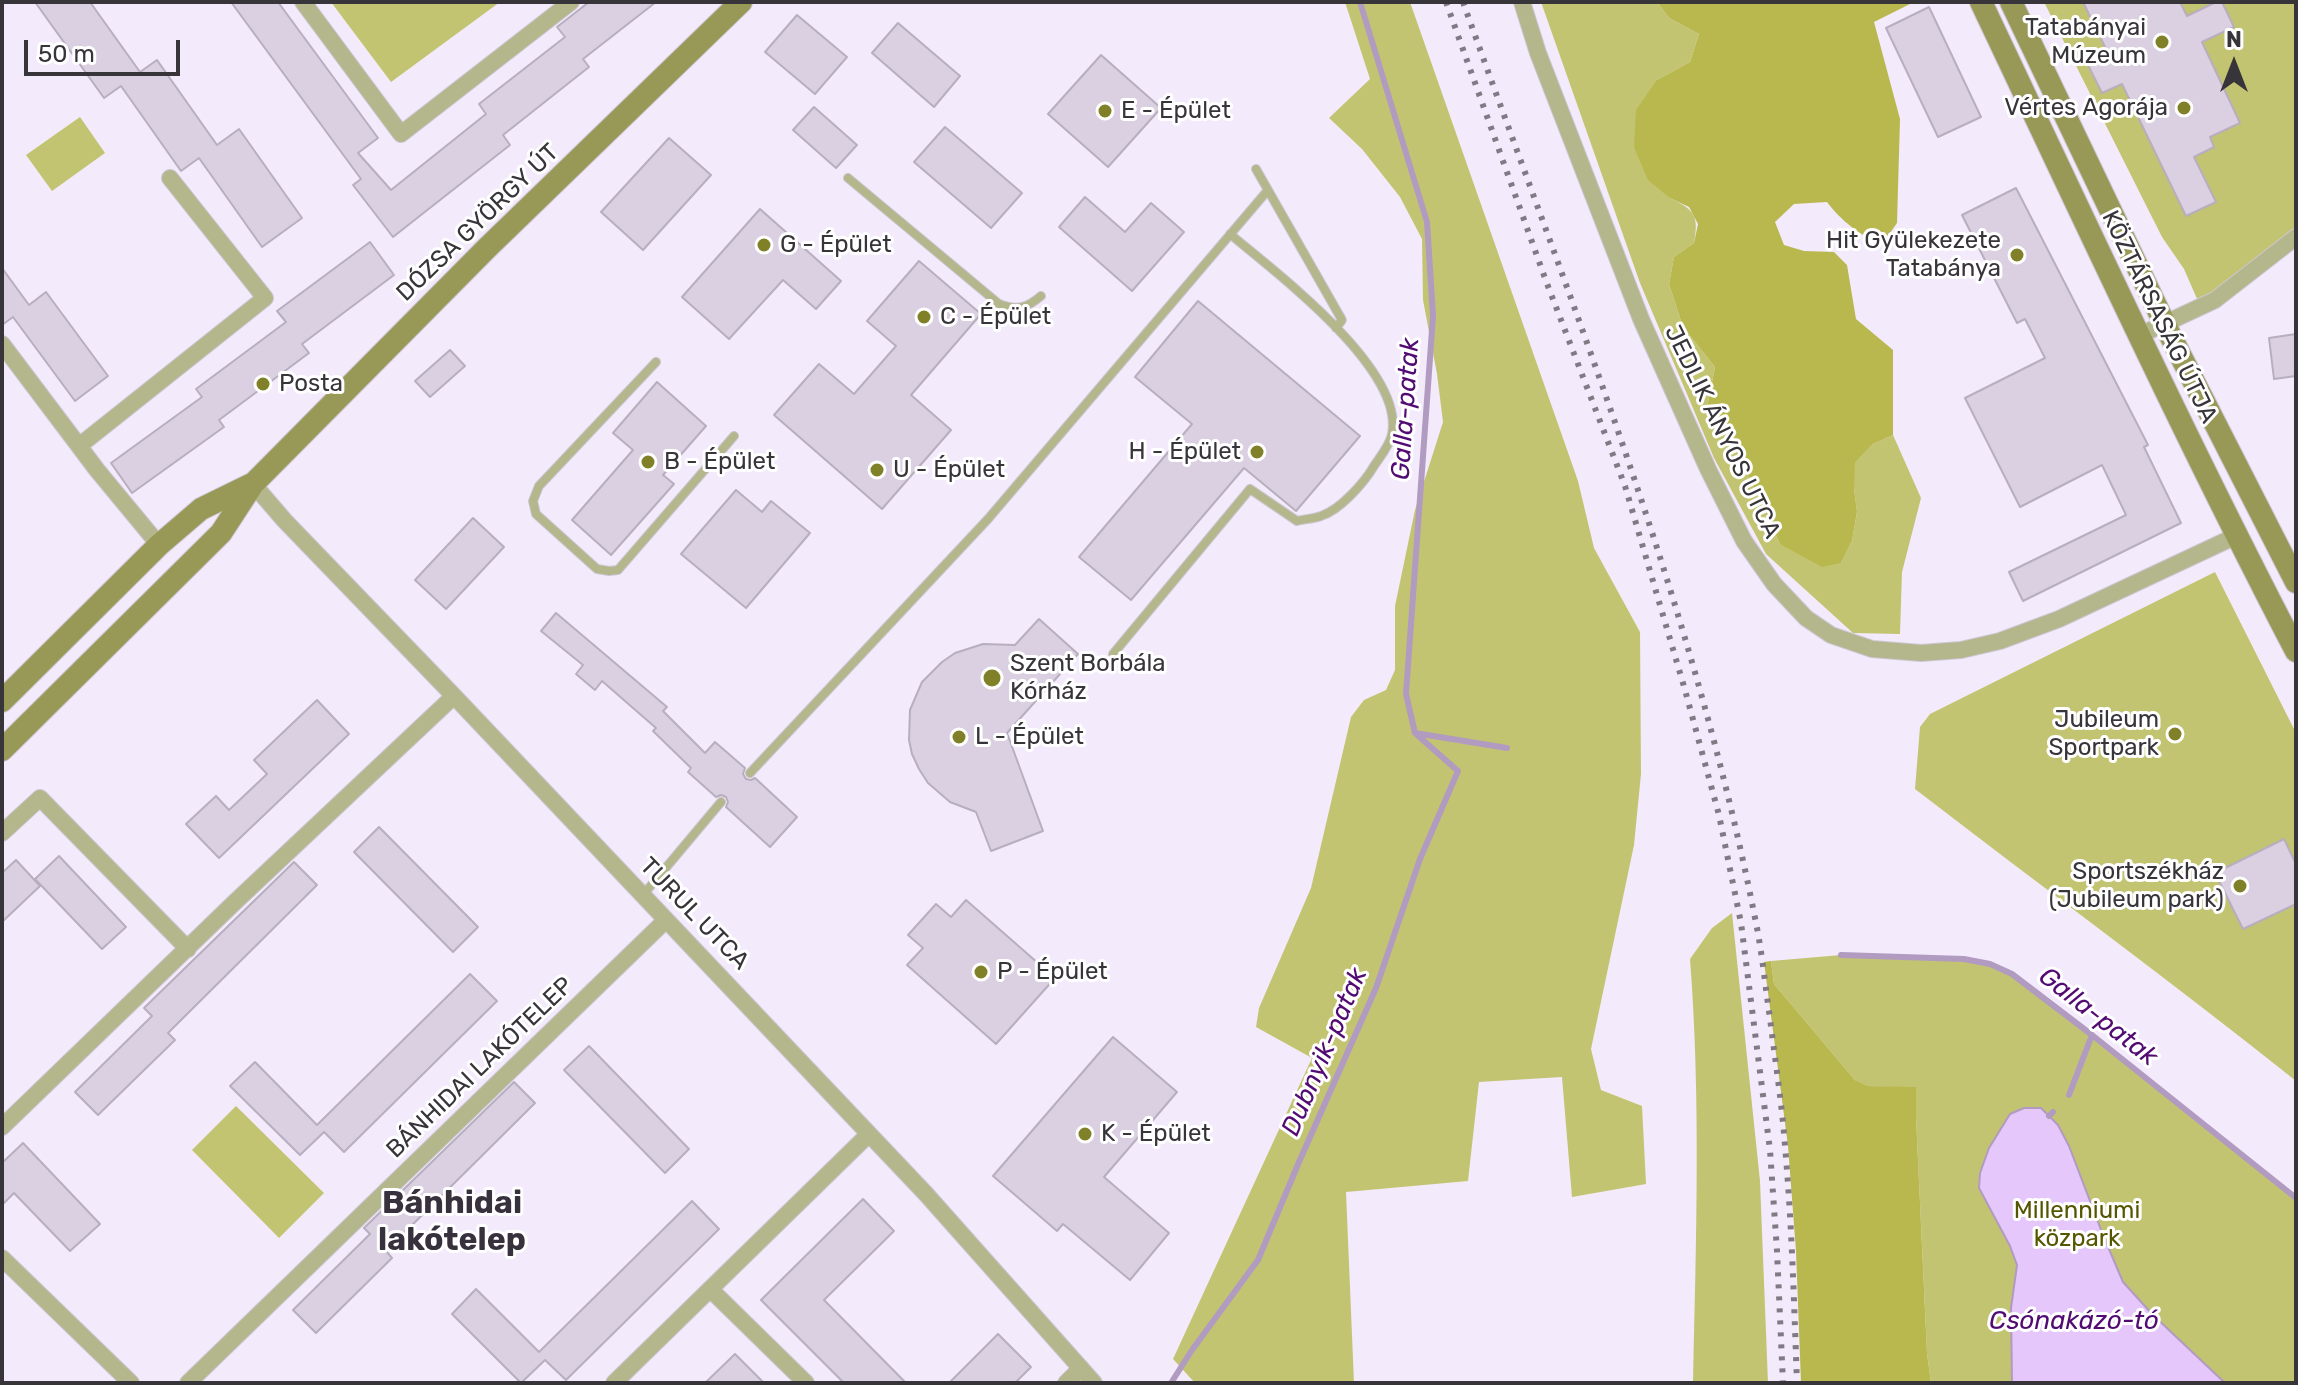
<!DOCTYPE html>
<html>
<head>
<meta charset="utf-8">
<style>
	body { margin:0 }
	#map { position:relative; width:2298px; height:1385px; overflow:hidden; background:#f3eafb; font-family:Rubik,sans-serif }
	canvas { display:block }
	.frame { position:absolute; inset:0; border:4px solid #37343a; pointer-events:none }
	.north { position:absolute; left:2194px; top:24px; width:80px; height:80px; -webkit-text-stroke:6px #fff; paint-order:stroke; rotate:0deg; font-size:22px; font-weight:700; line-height:32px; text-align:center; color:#37343a }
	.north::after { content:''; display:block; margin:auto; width:28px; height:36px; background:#37343a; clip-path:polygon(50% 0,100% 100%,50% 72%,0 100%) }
	.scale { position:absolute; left:24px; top:40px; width:156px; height:36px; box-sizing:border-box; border:4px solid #37343a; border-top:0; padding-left:10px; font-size:24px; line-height:28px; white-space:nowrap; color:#37343a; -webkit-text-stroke:6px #fff; paint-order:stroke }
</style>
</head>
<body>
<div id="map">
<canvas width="2298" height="1385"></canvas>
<div class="frame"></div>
<div class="north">N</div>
<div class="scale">50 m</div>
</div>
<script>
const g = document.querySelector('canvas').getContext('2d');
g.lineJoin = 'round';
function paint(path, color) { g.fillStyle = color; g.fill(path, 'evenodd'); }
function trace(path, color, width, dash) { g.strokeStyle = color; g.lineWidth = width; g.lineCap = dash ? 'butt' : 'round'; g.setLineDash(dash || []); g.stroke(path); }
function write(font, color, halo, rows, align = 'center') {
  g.font = font + ' Rubik,sans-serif'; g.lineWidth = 6; g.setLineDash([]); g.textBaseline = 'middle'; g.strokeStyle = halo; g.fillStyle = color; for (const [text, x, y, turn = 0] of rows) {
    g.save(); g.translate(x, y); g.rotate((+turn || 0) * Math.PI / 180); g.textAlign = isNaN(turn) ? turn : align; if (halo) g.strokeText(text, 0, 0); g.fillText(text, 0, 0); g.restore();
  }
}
paint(new Path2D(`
	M 331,2 L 500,2 L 391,82 Z
	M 1345,2 L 1410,2 L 1578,481 L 1594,548 L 1640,632 L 1641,774 L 1634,845 L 1591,1049 L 1601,1090 L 1642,1106 L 1646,1184 L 1572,1197 L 1562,1077 L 1479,1082 L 1468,1181 L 1346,1192 L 1354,1383 L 1195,1383 L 1173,1359 L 1312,1058 L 1256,1027 L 1259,1008 L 1311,888 L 1351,717 L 1364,700 L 1386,690 L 1395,670 L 1395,606 L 1415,510 L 1443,422 L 1437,374 L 1423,300 L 1422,239 L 1400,197 L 1362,149 L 1329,118 L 1370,79 Z
	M 1541,2 L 1657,2 L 1669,18 L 1699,34 L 1690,62 L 1657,80 L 1670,198 C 1695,210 1699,216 1694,243 L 1674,257 L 1669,284 L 1683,327 L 1715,367 L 1707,408 L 1736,450 L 1780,544 L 1841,563 L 1852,541 L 1857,512 L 1854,488 L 1854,462 L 1873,444 L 1893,435 L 1921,498 L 1902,572 L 1900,634 L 1853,633 L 1766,554 L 1714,458 L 1640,283 Z
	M 2044,2 L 2296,2 L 2296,237 L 2201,308 L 2184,269 L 2162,237 Z
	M 80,117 L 105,153 L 52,191 L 26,155 Z
	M 2215,572 L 2296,733 L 2296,1081 C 2171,981 2042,887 1915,789 L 1920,727 L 1930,714 Z
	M 1732,913 L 1760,1181 L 1768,1383 L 1693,1383 C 1696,1242 1701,1100 1690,959 L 1712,928 Z
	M 1841,955 L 1964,959 L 1990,964 L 2012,974 L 2092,1035 L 2296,1198 L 2296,1383 L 1931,1383 L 1927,1353 L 1916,1117 L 1916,1088 L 1866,1086 L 1855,1080 L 1774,984 L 1771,961 Z
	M 236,1106 L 324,1193 L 279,1238 L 192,1150 Z`), '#c3c471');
paint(new Path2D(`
	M 1657,2 L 1914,2 L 1874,22 L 1900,119 L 1897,223 L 1883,243 C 1861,238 1840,219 1827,202 L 1794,204 L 1775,222 L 1784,245 L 1804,251 L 1834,252 L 1847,265 L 1856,319 L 1893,350 L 1893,435 L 1873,444 L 1855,462 L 1854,488 L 1857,512 L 1852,541 L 1841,563 L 1822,567 L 1780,544 L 1736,450 L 1707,408 L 1715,367 L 1683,327 L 1669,284 L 1674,257 L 1694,243 L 1698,224 L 1689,207 L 1670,198 L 1648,180 L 1634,147 L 1636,110 L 1657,80 L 1690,62 L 1699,34 L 1669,18 Z
	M 1771,961 L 1774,984 L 1855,1080 L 1867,1086 L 1916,1087 L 1916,1117 L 1927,1353 L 1931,1383 L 1801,1383 L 1796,1251 L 1788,1146 L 1764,962 Z`), '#b9b84e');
const water = new Path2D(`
	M 2024,1108 L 2041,1108 L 2058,1125 L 2069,1146 L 2103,1235 L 2123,1282 L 2152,1314 L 2225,1383 L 2012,1383 L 2011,1308 L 2017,1265 L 2010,1246 L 1979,1188 L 1980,1173 L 1989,1148 L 2010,1114 Z`);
paint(water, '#e5c7fb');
trace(water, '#b19bc1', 2);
trace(new Path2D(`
	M 1360,2 L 1427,222 L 1433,316 L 1406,694 L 1415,733 L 1507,748
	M 1841,955 L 1964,959 L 1990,964 L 2012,974 L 2092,1035 L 2296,1198
	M 2069,1095 L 2092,1035
	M 2049,1116 L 2053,1112
	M 1171,1383 L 1192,1350 L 1258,1260 L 1299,1162 L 1376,988 L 1420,859 L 1458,771 L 1415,733`), '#b19bc1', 6);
const building = new Path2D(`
	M 35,2 L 90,2 L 140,72 L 157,60 L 217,145 L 239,129 L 302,218 L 262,247 L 199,158 L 181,171 L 121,86 L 104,98 Z
	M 231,2 L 278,2 L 378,138 L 358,153 L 391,190 L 486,114 L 479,104 L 565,37 L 557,27 L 589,2 L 656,2 L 583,59 L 589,67 L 503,135 L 510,145 L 393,237 L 353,185 L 361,179 Z
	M 2083,2 L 2180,2 L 2187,16 L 2216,2 L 2222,2 L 2234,27 L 2202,42 L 2240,123 L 2210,137 L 2214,147 L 2194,157 L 2216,202 L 2186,216 L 2122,84 L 2102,93 L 2088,65 L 2109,55 Z
	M 1929,7 L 1981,117 L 1938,137 L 1886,28 Z
	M 797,15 L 847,57 L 815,94 L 765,52 Z
	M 898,23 L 960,76 L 934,107 L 872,53 Z
	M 1101,55 L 1161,108 L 1108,167 L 1048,114 Z
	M 814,107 L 857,145 L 836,168 L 793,130 Z
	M 945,127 L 1022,193 L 991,228 L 914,162 Z
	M 669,138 L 711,175 L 643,250 L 601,212 Z
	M 2016,188 L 2148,445 L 2144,447 L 2181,523 L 2023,601 L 2009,572 L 2126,515 L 2102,465 L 2020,507 L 1965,398 L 2045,358 L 2025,319 L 2017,323 L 1962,215 Z
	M 1085,197 L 1125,232 L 1151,203 L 1184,232 L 1132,291 L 1059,227 Z
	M 760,209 L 841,281 L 816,309 L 783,280 L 729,339 L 682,297 Z
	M 370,242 L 394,275 L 302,344 L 309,353 L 219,420 L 224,427 L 132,493 L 111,463 L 202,397 L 196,389 L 286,322 L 277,311 Z
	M 919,261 L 981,314 L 911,395 L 951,430 L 882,509 L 774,415 L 819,364 L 854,394 L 896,346 L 867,321 Z
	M 2,268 L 29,305 L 46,292 L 108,376 L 75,401 L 13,317 L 2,325 Z
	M 1198,301 L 1360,436 L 1296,511 L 1244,468 L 1131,600 L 1079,557 L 1192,424 L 1135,377 Z
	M 2296,334 L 2296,376 L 2274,379 L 2269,338 Z
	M 450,350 L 465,366 L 430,397 L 415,381 Z
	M 657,382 L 706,426 L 663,475 L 674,484 L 611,555 L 572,520 L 633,450 L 613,433 Z
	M 736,490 L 762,512 L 771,501 L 810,533 L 746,608 L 681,554 Z
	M 473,518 L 504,547 L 446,609 L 415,580 Z
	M 556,613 L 667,707 L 663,711 L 705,753 L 715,742 L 745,768 L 743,774 L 746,779 L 751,780 L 755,778 L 797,817 L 770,847 L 726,807 L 728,802 L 726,797 L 721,795 L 716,797 L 688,772 L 691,768 L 653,731 L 656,728 L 602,681 L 595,690 L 576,674 L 583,665 L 541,631 Z
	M 1039,619 L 1078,654 L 1007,733 L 1043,831 L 991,851 L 976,812 L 950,802 L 928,783 L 919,769 L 912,754 L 909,740 L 910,710 L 922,682 L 942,662 L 955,653 L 983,644 L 1015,645 Z
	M 317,700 L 349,734 L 219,858 L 186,824 L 216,796 L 229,810 L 267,774 L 254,760 Z
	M 379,827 L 478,927 L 453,952 L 354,852 Z
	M 2284,839 L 2296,864 L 2296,904 L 2243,929 L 2215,873 Z
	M 59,856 L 126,927 L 102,949 L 35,879 Z
	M 16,860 L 40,886 L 2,922 L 2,873 Z
	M 294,862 L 317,885 L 168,1033 L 175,1040 L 98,1115 L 75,1092 L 152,1016 L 144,1008 Z
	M 966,900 L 1055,978 L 996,1044 L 907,965 L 923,948 L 908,935 L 936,904 L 951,917 Z
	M 470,974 L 497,1001 L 344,1152 L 324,1132 L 300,1155 L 230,1086 L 255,1062 L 317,1125 Z
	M 1113,1037 L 1177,1092 L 1104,1177 L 1169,1233 L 1130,1280 L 1063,1224 L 1057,1231 L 993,1176 Z
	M 589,1046 L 689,1149 L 665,1173 L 564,1070 Z
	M 514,1082 L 535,1103 L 386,1251 L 392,1258 L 316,1333 L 293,1310 L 370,1234 L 364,1228 Z
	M 23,1143 L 100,1224 L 70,1251 L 14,1193 L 2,1205 L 2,1163 Z
	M 863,1199 L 894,1231 L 824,1300 L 906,1383 L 844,1383 L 761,1300 Z
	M 692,1201 L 719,1229 L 566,1380 L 545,1360 L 521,1383 L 452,1314 L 476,1289 L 539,1352 Z
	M 998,1334 L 1031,1367 L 1015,1383 L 949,1383 Z
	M 735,1354 L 764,1383 L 705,1383 Z`);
paint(building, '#dad0e1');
trace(building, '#b7aebe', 2);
const lane = new Path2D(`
	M 1256,169 L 1342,320 L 1336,328
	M 848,178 L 999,304 C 1017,311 1027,308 1041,296
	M 656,362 L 539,486 L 533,501 L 536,514 L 597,569 L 609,571 L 618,570 L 734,436
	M 1113,654 L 1250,489 L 1297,521 C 1304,519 1313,519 1321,516 C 1340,510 1364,483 1374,466 C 1380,457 1390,445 1392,434 C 1405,369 1275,272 1230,234
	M 750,773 L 988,519 L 1268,190
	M 643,895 L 721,802`);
const street = new Path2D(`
	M 303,2 L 401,134 L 571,2
	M 1522,2 L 1538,53 L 1641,319 L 1708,469 L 1744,541 L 1774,584 L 1806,618 L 1831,635 L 1872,649 L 1921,653 L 1961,650 L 2000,641 L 2059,619 L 2236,536
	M 2138,336 L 2215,300 L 2296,237
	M 2,344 L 97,470 L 159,545
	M 79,446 L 265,298 L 170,178
	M 253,484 L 285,521 L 454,696 L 926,1194 L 1094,1383
	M 2,833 L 40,798 L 188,949
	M 2,1127 L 235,902 L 454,696
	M 2,1258 L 131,1383
	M 710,1289 L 806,1383
	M 188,1383 L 666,920
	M 614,1383 L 869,1134
	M 1066,1383 L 1081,1368`);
const secondary = new Path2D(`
	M 1981,2 C 2084,219 2185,438 2296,651
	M 2011,2 L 2170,335 L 2296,582
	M 2,701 L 159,545 L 201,509 L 252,484
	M 2,750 L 221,533 L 253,484 L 487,248 L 741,2`);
trace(lane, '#cdc6d4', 10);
trace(street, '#cdc6d4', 18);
trace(secondary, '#cdc6d4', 24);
trace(lane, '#b4b68b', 8);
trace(street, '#b4b68b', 16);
trace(secondary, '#999957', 22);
trace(new Path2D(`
	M 1446,2 L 1546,281 L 1625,486 L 1685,690 L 1719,815 L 1741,923 L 1770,1150 L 1777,1251 L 1783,1383
	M 1463,2 C 1571,304 1693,603 1755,918 C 1762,951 1765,985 1770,1018 C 1775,1060 1782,1103 1785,1146 C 1792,1225 1794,1304 1797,1383`), '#807a85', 6, [4, 8]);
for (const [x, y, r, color] of [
	[2162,42,8,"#808028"],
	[2184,108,8,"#808028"],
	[1105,111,8,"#808028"],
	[764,245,8,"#808028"],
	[2017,255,8,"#808028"],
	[924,317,8,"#808028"],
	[263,384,8,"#808028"],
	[1257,452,8,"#808028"],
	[648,462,8,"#808028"],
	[877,470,8,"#808028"],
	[992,678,10,"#808028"],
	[2175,734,8,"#808028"],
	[959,737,8,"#808028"],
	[2240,886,8,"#808028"],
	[981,972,8,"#808028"],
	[1085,1134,8,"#808028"]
]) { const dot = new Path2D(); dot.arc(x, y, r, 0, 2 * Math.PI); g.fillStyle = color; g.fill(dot); trace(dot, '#fff', 3); }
write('24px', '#37343a', '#fff', [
	["Tatabányai",2146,28,"right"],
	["Múzeum",2146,56,"right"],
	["Vértes Agorája",2168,108,"right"],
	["E - Épület",1121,111],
	["Hit Gyülekezete",2001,241,"right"],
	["Tatabánya",2001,269,"right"],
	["G - Épület",780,245],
	["C - Épület",940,317],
	["Posta",279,384],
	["H - Épület",1241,452,"right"],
	["B - Épület",664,462],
	["U - Épület",893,470],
	["Szent Borbála",1010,664],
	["Kórház",1010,692],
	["Jubileum",2159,720,"right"],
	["Sportpark",2159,748,"right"],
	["L - Épület",975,737],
	["Sportszékház",2224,872,"right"],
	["(Jubileum park)",2224,900,"right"],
	["P - Épület",997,972],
	["K - Épület",1101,1134]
], 'left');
write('24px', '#37343a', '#fff', [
	["DÓZSA GYÖRGY ÚT",478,223,-44],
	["KÖZTÁRSASÁG ÚTJA",2159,317,64],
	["JEDLIK ÁNYOS UTCA",1722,432,64],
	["TURUL UTCA",694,914,46],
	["BÁNHIDAI LAKÓTELEP",480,1068,-44]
]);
write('24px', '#565500', '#fff', [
	["Millenniumi",2077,1211],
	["közpark",2077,1239]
]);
write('italic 26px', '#510b72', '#fff', [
	["Galla-patak",1406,409,-86],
	["Galla-patak",2098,1017,38],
	["Dubnyik-patak",1325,1052,-67],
	["Csónakázó-tó",2074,1321]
]);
write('bold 32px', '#37303d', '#fff', [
	["Bánhidai",452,1204],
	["lakótelep",452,1241]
]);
</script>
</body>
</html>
